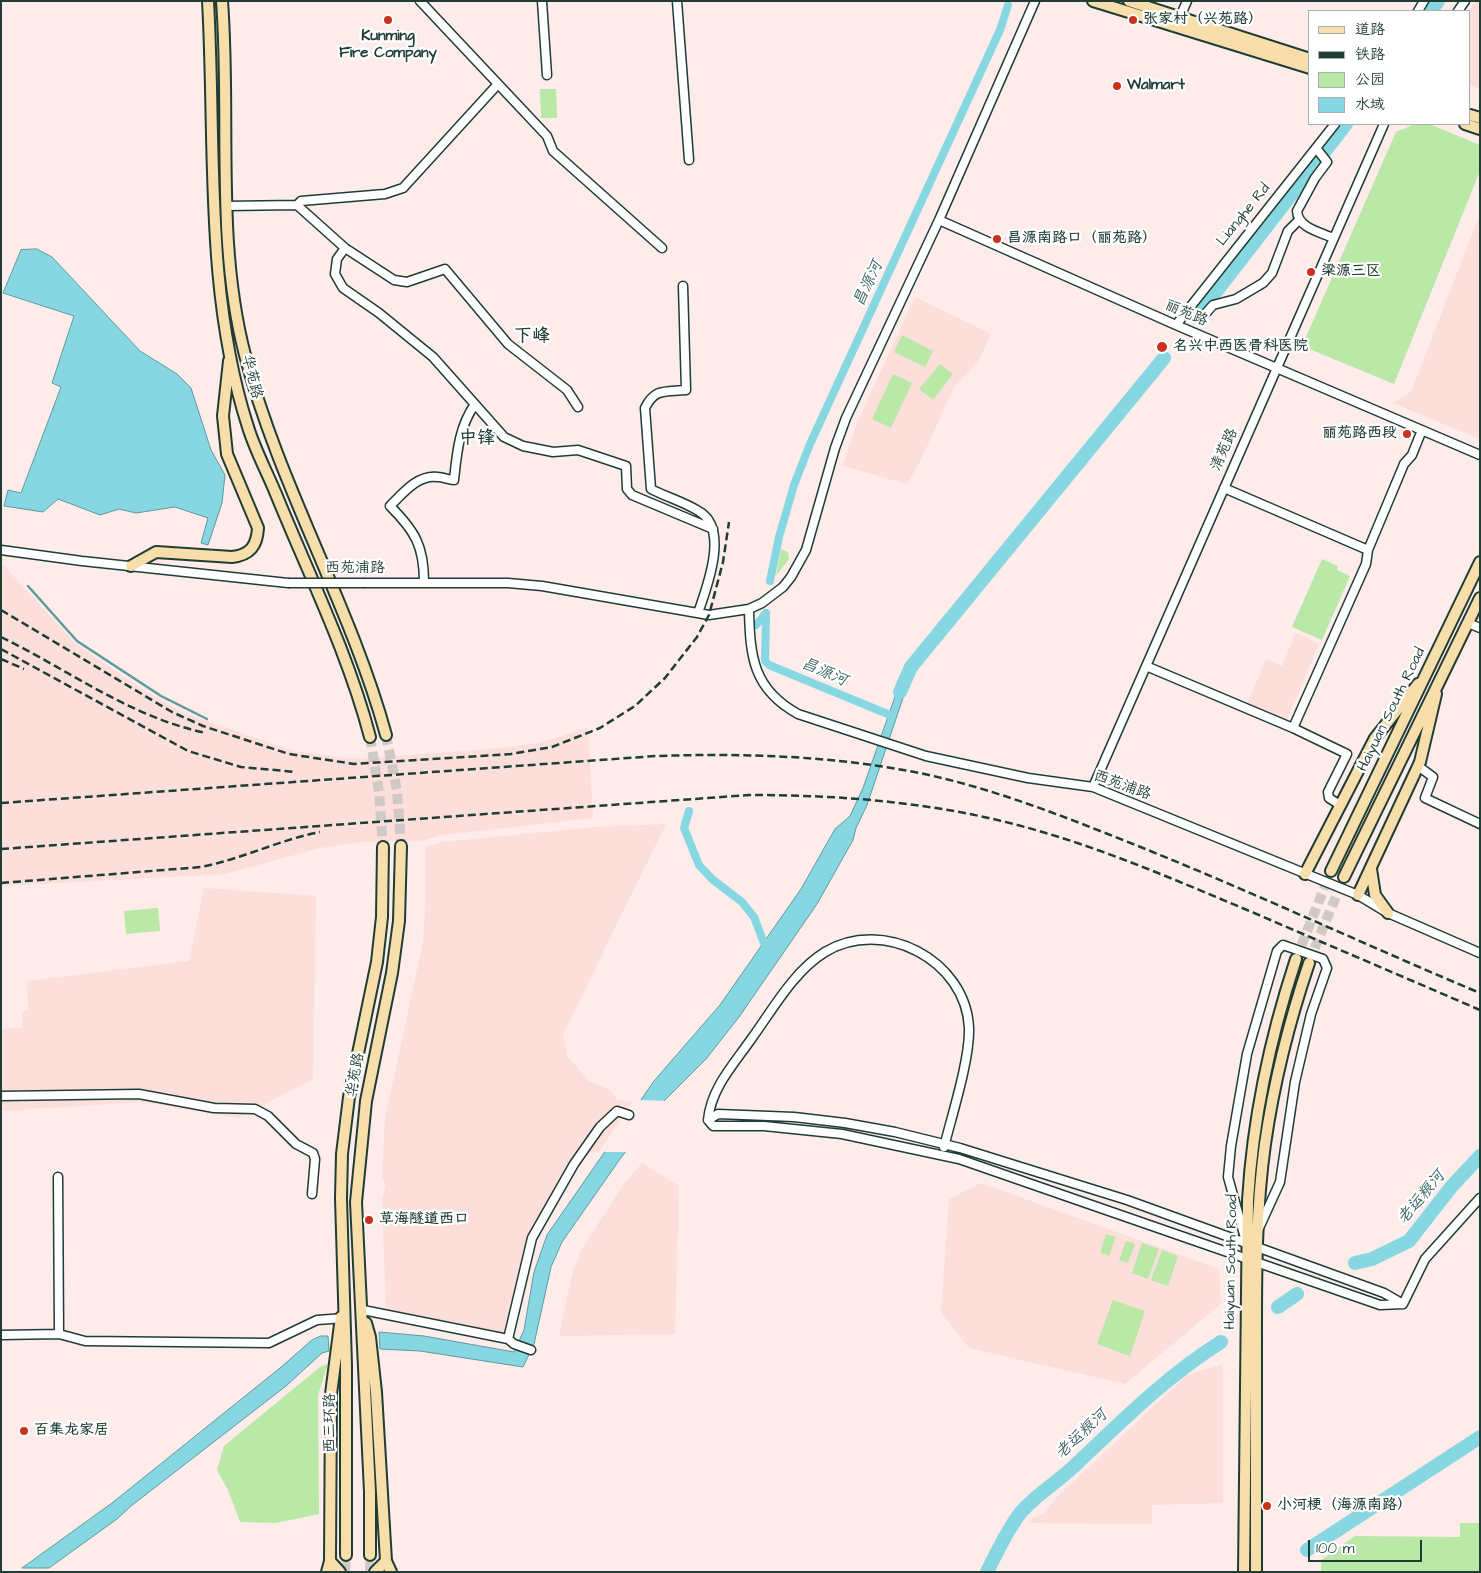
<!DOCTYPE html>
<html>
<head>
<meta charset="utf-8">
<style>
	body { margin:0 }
	#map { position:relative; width:1481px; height:1573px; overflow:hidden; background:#fdece9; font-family:"Architects Daughter","LXGW WenKai TC",sans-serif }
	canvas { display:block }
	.frame { position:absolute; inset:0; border:2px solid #1f3d34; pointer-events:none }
	.legend { position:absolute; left:1308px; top:10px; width:162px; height:115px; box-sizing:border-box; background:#fff; border:1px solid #a5b1ae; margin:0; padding:6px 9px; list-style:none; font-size:15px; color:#1f3d34 }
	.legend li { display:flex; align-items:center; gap:10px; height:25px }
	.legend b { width:25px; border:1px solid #a5b1ae }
	.scale { position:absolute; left:1308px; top:1540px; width:114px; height:22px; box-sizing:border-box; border:2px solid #1f3d34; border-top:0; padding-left:6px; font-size:15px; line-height:18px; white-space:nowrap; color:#1f3d34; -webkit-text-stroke:4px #fff; paint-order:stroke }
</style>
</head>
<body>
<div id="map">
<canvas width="1481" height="1573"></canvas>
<div class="frame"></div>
<ul class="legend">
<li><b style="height:6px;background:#f8deab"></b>道路</li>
<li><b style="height:6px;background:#1f3d34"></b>铁路</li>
<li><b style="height:14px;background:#bae8a7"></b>公园</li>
<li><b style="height:14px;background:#87d7e3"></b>水域</li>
</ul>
<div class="scale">100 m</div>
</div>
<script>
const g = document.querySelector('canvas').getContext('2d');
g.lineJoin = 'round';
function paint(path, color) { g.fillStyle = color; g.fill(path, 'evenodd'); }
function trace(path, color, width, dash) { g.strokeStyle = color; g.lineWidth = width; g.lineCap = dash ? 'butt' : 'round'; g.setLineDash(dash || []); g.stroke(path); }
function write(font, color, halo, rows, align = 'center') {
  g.font = font + ' "Architects Daughter","LXGW WenKai TC",sans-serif'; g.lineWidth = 4.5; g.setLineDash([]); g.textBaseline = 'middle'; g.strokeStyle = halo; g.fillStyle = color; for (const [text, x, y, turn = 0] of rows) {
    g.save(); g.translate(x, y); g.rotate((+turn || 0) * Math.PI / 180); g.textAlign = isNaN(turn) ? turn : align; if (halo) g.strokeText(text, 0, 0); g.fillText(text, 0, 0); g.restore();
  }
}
paint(new Path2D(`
	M 1475,1 L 1480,1 L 1480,89 L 1470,85 L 1469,11 Z
	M 1480,214 L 1480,439 L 1393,403 L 1411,392 Z
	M 915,297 L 991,334 L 979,361 L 954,387 L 919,464 L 907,484 L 843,466 L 857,423 Z
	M 1,566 L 4,566 L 76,644 L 139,687 L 183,713 L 295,751 L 350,759 L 481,750 L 539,743 L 588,728 L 593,818 L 443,835 L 421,841 L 361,842 L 320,848 L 225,874 L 1,886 Z
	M 1296,633 L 1319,644 L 1286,721 L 1247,704 L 1266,659 L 1282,666 Z
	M 666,824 L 563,1034 L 567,1056 L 589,1081 L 609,1089 L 617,1100 L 632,1102 L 599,1152 L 581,1153 L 533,1236 L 509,1333 L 496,1335 L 386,1311 L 382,1199 L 386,1185 L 382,1176 L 385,1119 L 423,942 L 426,896 L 426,847 L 443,842 L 596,827 Z
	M 204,888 L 316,896 L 313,1079 L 239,1118 L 142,1102 L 1,1111 L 1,1029 L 22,1028 L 22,1012 L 28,1010 L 27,981 L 189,961 Z
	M 642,1163 L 679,1186 L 675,1334 L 559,1336 L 572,1275 L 581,1250 L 623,1185 Z
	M 981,1183 L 1219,1269 L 1221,1304 L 1125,1384 L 969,1348 L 941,1313 L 949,1199 Z
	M 1223,1364 L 1223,1503 L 1152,1505 L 1152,1524 L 1028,1523 L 1033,1518 L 1043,1514 L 1057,1497 L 1187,1375 Z`), '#fcdeda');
paint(new Path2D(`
	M 540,89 L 556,89 L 557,118 L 541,118 Z
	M 1415,124 L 1429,124 L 1480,145 L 1480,171 L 1394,384 L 1302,346 L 1396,132 Z
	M 902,335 L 933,351 L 925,367 L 894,352 Z
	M 940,364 L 953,374 L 933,400 L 919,389 Z
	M 893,374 L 912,383 L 891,428 L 872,419 Z
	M 781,549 L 788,552 L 789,559 L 776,576 Z
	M 1322,559 L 1338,566 L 1337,570 L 1350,576 L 1322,640 L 1292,627 Z
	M 158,908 L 160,931 L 126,934 L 124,911 Z
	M 1106,1234 L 1116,1237 L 1109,1256 L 1100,1253 Z
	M 1126,1241 L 1135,1244 L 1128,1263 L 1119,1260 Z
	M 1142,1243 L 1159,1249 L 1148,1279 L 1132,1273 Z
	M 1162,1250 L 1178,1256 L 1168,1286 L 1151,1280 Z
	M 1113,1300 L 1145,1311 L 1130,1356 L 1097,1344 Z
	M 328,1364 L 318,1395 L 319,1514 L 276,1523 L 240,1522 L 228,1490 L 217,1470 L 224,1446 L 320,1367 Z
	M 1460,1523 L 1480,1523 L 1480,1572 L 1321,1572 L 1321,1560 L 1355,1536 L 1460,1537 Z`), '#bae8a7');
const water = new Path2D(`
	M 37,249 L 52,257 L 140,351 L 177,374 L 191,388 L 211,450 L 225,475 L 222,503 L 208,545 L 201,543 L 208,518 L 175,507 L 136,513 L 119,509 L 100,515 L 58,499 L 43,512 L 4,506 L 8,490 L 21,493 L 61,387 L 52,383 L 74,316 L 3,293 L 21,250 Z
	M 903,675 L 910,677 L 867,805 L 856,828 L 853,840 L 817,904 L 739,1017 L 706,1059 L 664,1101 L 620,1159 L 562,1242 L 551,1267 L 534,1344 L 523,1367 L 420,1351 L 380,1349 L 379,1332 L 424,1336 L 514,1352 L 524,1330 L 534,1272 L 547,1235 L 654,1081 L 720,1005 L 801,889 L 835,829 L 850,816 L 863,788 Z
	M 321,1336 L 328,1336 L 329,1351 L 322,1353 L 286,1386 L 131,1506 L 117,1519 L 49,1568 L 22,1568 L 112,1503 L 280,1368 L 312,1340 Z`);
paint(water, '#87d7e3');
trace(water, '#5d999d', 1);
paint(new Path2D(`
	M 639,1100 L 668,1101 L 628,1152 L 604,1152 Z`), '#fdece9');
trace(new Path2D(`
	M 28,586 L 77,641 L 161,696 L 207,719`), '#5d999d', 2.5);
trace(new Path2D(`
	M 770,581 L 779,537 L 794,485 L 810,444 L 1000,30 L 1008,5
	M 766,613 L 765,661 L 769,665 L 890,715
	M 756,625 L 766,613
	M 689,811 L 684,828 L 699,865 L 712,879 L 742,902 L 754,917 L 767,951`), '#87d7e3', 8);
trace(new Path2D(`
	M 1431,11 L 1438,1
	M 1198,315 L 1346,124
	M 900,692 L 911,667 L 1164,358
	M 1355,1263 L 1372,1259 L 1409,1241 L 1452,1186 L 1480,1156
	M 1278,1307 L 1297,1294
	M 1307,1550 L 1480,1437
	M 987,1572 C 997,1552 1007,1530 1021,1512 C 1035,1496 1054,1484 1070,1470 C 1119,1424 1165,1377 1221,1342`), '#87d7e3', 14);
trace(new Path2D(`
	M 386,735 L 397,791 L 401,846
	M 370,737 L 379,792 L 383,847
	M 1296,959 L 1331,871
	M 1309,962 L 1344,877
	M 345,1572 L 346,1555
	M 370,1572 L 370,1555`), '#d1c9c5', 10, [10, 5]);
const minor = new Path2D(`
	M 420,1 L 547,136 L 553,151 L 662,248
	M 542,1 L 547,75
	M 677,1 L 689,160
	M 1418,11 L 1424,1
	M 1458,11 L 1465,1
	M 1180,17 L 1187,1
	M 1316,148 L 1327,162 L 1315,178 L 1297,211 C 1298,228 1320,232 1333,238
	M 297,205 L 301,201 L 385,194 L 403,188 L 498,84
	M 226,206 L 297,205 L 345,248 L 337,259 L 335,274 L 343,288 L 379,313 L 433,357 L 504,437 L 523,446 L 553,452 L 578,450 L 626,466 L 627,489 L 632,495 L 713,529
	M 939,220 L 1176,325 L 1480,455
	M 345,248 L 394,280 L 407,282 L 445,269 L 508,344 L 567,390 L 578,407
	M 683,286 L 686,390 C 665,392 655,388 645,408 L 651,489 C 666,497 685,502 700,512 C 729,530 707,587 698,613
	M 1206,313 L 1213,305 L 1236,299 L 1263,283 L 1272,273 L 1288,231 L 1299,220
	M 1176,325 L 1335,124
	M 1224,488 L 1368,550
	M 1,550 L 82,561 L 288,583
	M 424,582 C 424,546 415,531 390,506 C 403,493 418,474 438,477 C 444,477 448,480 454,480 C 457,452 459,427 475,404
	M 365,583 L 508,583 L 542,586 L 709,615 L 749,609 L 762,603 L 783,587 L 791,577 L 806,550 L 835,448 L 846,418 L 939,220 L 1035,1
	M 749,609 C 750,657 753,689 798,714 L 926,756 L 1028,778 L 1093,787 L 1358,895 L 1388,913 L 1480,953
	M 1468,623 L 1480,628
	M 1146,666 L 1293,728 L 1347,754 L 1328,792 L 1329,798 L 1340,805
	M 1293,728 L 1366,564 L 1368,550 L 1404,464 L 1412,455 L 1422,430
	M 1418,766 L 1433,777 L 1425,798 L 1480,824
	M 1093,787 L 1384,124
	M 1,1096 L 139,1094 L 214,1108 L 255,1109 L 268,1116 L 296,1144 L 313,1153 L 315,1159 L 312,1194
	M 718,1114 L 794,1117 L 845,1123 L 895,1132 L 960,1148 L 1127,1200 L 1384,1293 L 1403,1304 L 1380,1305 L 959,1159 L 842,1134 L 764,1126 L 713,1126 L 708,1120 Z
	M 708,1120 C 711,1088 734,1064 752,1038 C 773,1009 794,971 825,952 C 883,917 966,960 969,1028 C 970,1059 952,1115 944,1147
	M 58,1177 L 59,1334
	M 1245,1238 L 1228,1177 L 1231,1146 L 1247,1054 L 1277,951 L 1283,945 L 1323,959 L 1327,968 L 1311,1014 L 1295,1082 L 1280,1182 L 1259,1228
	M 1403,1304 L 1425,1259 L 1480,1198
	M 363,1310 L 508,1339 L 532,1238 L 574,1164 L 600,1127 L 617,1111 L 629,1115
	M 1,1335 L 59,1334 L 85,1341 L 269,1343 L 317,1320 L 345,1318
	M 508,1339 L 514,1344 L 531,1350`);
const major = new Path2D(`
	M 208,1 C 216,143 204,291 248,427 C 255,450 267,472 276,494 C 309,575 348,653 370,737
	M 222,1 C 231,119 215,240 245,355 C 279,486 350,604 386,735
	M 1093,1 L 1310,68
	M 1129,1 L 1310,59
	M 1470,115 L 1480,118
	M 1465,124 L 1480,129
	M 131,566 L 156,552 L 232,557 C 250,555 257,546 258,528 L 227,454 L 223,416 L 229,361
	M 1371,869 L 1375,895 L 1388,913
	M 1331,871 L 1480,562
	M 1305,874 L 1375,738 L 1418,684
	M 1344,877 L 1480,598
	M 1358,895 L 1420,762 L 1436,694
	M 366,1323 L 370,1337 L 376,1392 L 386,1561 L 391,1572
	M 346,1555 L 346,1365 L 341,1198 L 342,1154 L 349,1097 L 377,962 L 382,917 L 383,847
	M 370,1555 L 370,1492 L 356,1202 L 366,1101 L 392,973 L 399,921 L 401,846
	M 330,1561 L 340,1572
	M 327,1572 L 330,1561 L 331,1394 L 341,1317
	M 375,1572 L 386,1561
	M 1244,1572 L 1248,1200 C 1253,1117 1270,1038 1296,959
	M 1256,1572 C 1256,1501 1256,1430 1256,1359 C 1256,1287 1255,1215 1265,1144 C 1274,1082 1289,1022 1309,963`);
trace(minor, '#1f3d34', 11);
trace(major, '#1f3d34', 14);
trace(minor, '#fff', 8);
trace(major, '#f8deab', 10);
trace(new Path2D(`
	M 1,610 L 172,712 L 203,726 L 289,754 L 354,764 L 511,754 L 552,747 L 600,728 L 635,706 L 665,678 L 697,637 L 709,615 L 723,562 L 729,522
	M 1,637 C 69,670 130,717 206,733
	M 1,649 L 188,751 L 241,767 L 296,772
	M 1,659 L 24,669
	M 1,803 L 656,756 C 749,753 839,756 929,775 C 996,790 1060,815 1123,840 C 1244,888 1361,943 1480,993
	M 1,849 L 749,795 C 847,795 944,803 1039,831 C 1115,853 1187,885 1259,915 C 1333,947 1406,978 1480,1010
	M 1,883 L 201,867 C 242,859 279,840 320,832`), '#1f3d34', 2.5, [8, 4]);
const minorBridge = new Path2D(`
	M 288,583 L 365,583`);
trace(minorBridge, '#1f3d34', 11, []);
trace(minorBridge, '#fff', 8);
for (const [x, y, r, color] of [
	[388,20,5,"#c8321e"],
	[1133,20,5,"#c8321e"],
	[1117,86,5,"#c8321e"],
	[997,239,5,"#c8321e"],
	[1311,272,5,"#c8321e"],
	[1162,347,6,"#c8321e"],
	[1407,434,5,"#c8321e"],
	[369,1220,5,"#c8321e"],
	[24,1431,5,"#c8321e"],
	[1267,1506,5,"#c8321e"]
]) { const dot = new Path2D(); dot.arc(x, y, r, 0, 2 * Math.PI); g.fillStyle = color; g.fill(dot); trace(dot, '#fff', 2); }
write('bold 15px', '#1f3d34', '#fff', [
	["张家村（兴苑路）",1143,20],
	["Kunming",388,37,"center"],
	["Fire Company",388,54,"center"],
	["Walmart",1127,86],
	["昌源南路口（丽苑路）",1007,239],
	["梁源三区",1321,272],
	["名兴中西医骨科医院",1173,347],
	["丽苑路西段",1397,434,"right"],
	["草海隧道西口",379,1220],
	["百集龙家居",34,1431],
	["小河梗（海源南路）",1277,1506]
], 'left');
write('15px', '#1f3d34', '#fff', [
	["Lianghe Rd",1244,215,-51],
	["丽苑路",1186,314,23],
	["华苑路",251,377,76],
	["清苑路",1225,450,-66],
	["西苑浦路",355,569],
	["Haiyuan South Road",1392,710,-64],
	["西苑浦路",1122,786,20],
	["华苑路",356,1075,-80],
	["Haiyuan South Road",1232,1262,-89],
	["西三环路",331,1423,-90]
]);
write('italic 16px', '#396460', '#fff', [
	["昌源河",869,284,-65],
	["昌源河",824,673,23],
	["老运粮河",1422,1198,-50],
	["老运粮河",1082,1435,-43]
]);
write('bold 18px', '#1f3d34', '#fff', [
	["下峰",532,337],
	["中锋",477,439]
]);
</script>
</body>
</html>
